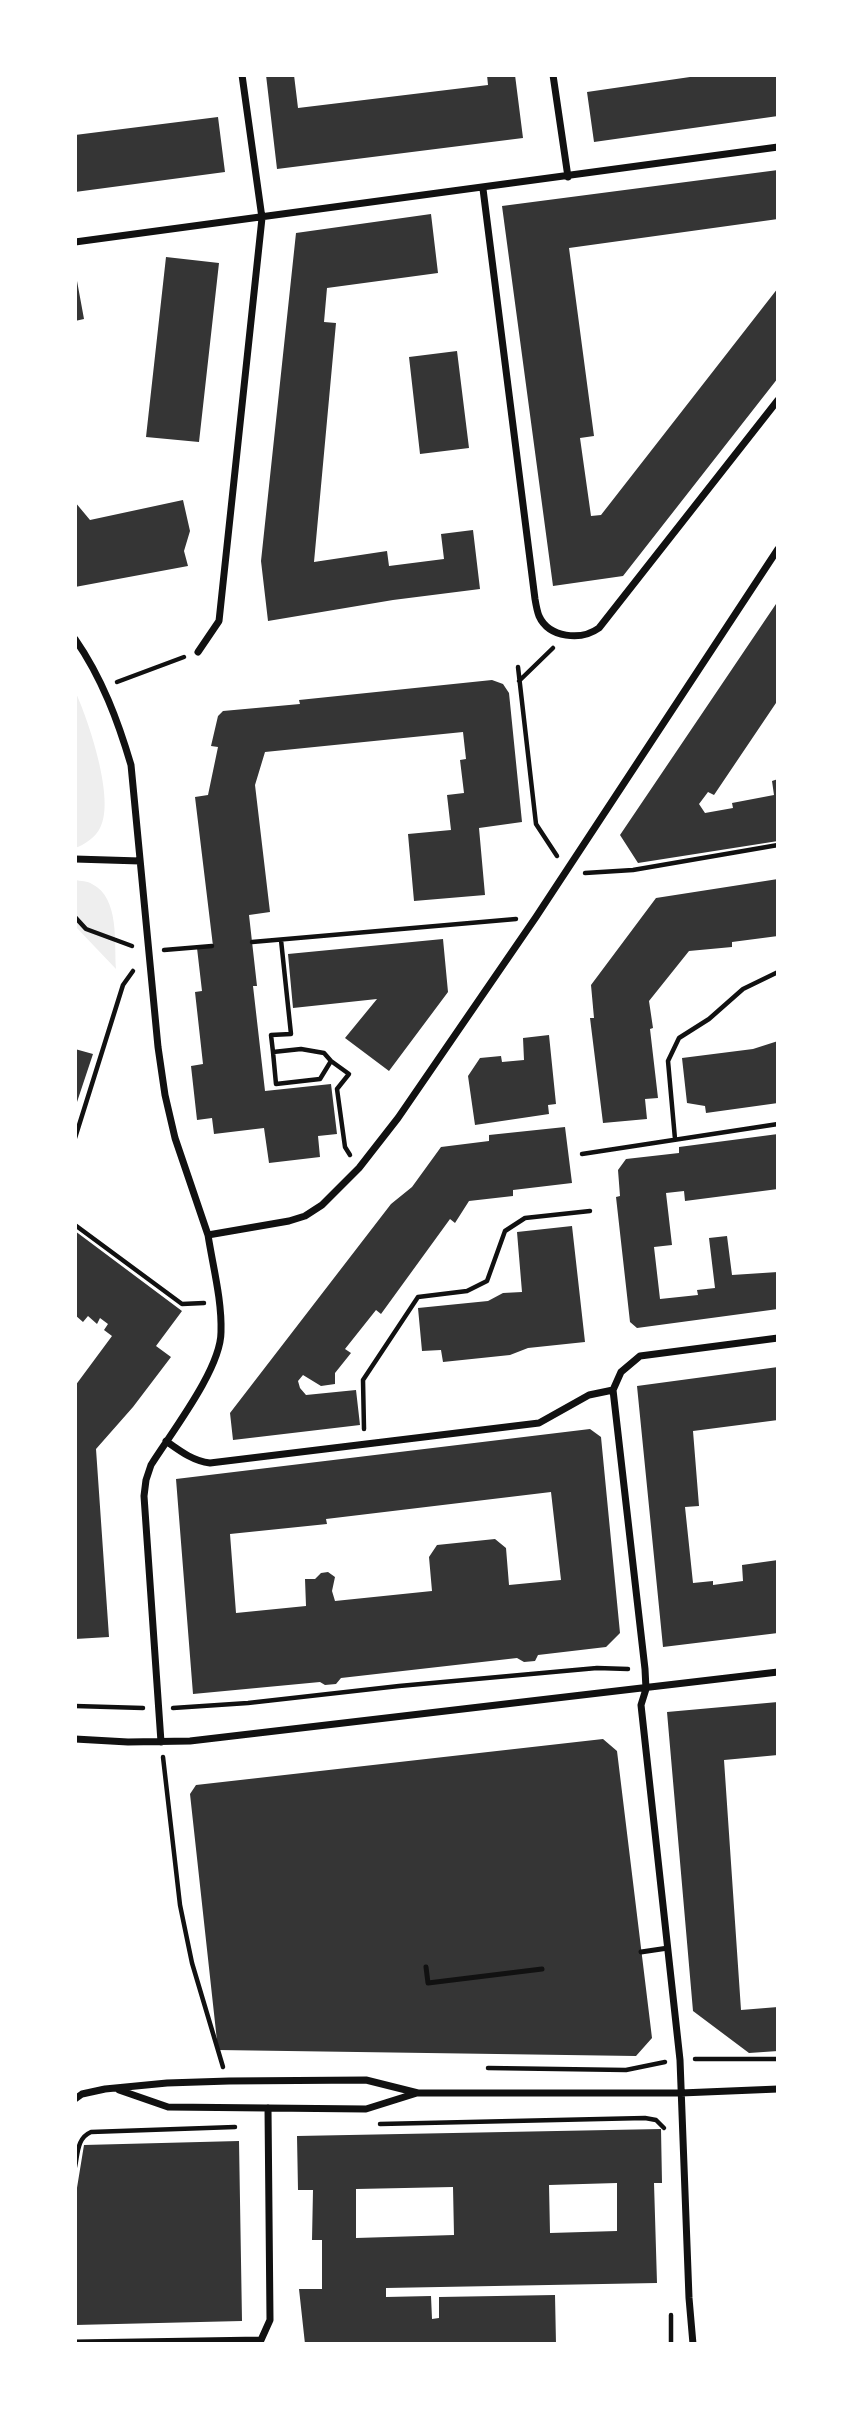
<!DOCTYPE html>
<html>
<head>
<meta charset="utf-8">
<style>
	body { margin:0 }
	#map { position:relative; width:853px; height:2419px; overflow:hidden; background:#fff; font-family:Poppins,sans-serif }
	canvas { display:block }
	.frame { position:absolute; inset:0; border:77px solid #fff; pointer-events:none }
</style>
</head>
<body>
<div id="map">
<canvas width="853" height="2419"></canvas>
<div class="frame"></div>
</div>
<script>
const g = document.querySelector('canvas').getContext('2d');
g.lineJoin = 'round';
function paint(path, color) { g.fillStyle = color; g.fill(path, 'evenodd'); }
function trace(path, color, width, dash) { g.strokeStyle = color; g.lineWidth = width; g.lineCap = dash ? 'butt' : 'round'; g.setLineDash(dash || []); g.stroke(path); }
paint(new Path2D(`
	M 75,691 C 88,719 116,800 100,828 C 96,837 84,845 75,848 Z
	M 75,880 C 80,881 88,881 92,884 C 120,898 114,943 116,969 L 75,926 Z`), '#eee');
paint(new Path2D(`
	M 266,75 L 294,75 L 298,108 L 488,85 L 487,75 L 515,75 L 523,138 L 277,169 Z
	M 689,75 L 778,75 L 778,116 L 594,142 L 587,92 L 690,77 Z
	M 218,117 L 225,172 L 75,192 L 75,135 Z
	M 778,170 L 778,219 L 569,248 L 594,436 L 580,438 L 591,516 L 601,515 L 778,288 L 778,378 L 623,576 L 553,586 L 502,206 Z
	M 431,214 L 438,273 L 327,288 L 324,322 L 336,323 L 314,562 L 387,551 L 389,566 L 444,559 L 441,534 L 473,530 L 480,589 L 393,600 L 268,621 L 261,561 L 296,233 Z
	M 166,257 L 219,263 L 199,442 L 146,437 Z
	M 75,270 L 84,319 L 75,321 Z
	M 457,351 L 469,448 L 420,454 L 409,357 Z
	M 183,500 L 190,531 L 184,551 L 188,566 L 75,587 L 75,502 L 90,520 Z
	M 778,601 L 778,700 L 714,795 L 708,792 L 699,804 L 705,813 L 733,808 L 732,803 L 774,795 L 772,781 L 778,779 L 778,841 L 638,863 L 620,835 Z
	M 492,680 L 503,684 L 509,693 L 522,822 L 479,828 L 485,895 L 414,901 L 408,834 L 451,830 L 447,795 L 464,793 L 460,760 L 466,759 L 463,732 L 265,752 L 255,785 L 270,912 L 249,915 L 257,986 L 253,986 L 265,1091 L 331,1084 L 337,1134 L 318,1136 L 320,1157 L 269,1163 L 264,1128 L 214,1134 L 212,1118 L 197,1120 L 191,1066 L 203,1064 L 195,992 L 202,991 L 197,948 L 213,946 L 195,797 L 208,795 L 218,747 L 211,746 L 218,716 L 223,711 L 300,704 L 299,700 Z
	M 778,879 L 778,936 L 732,942 L 732,947 L 689,951 L 649,1001 L 653,1028 L 650,1029 L 658,1098 L 645,1099 L 647,1119 L 603,1123 L 590,1018 L 594,1018 L 591,985 L 656,898 Z
	M 443,939 L 448,992 L 389,1071 L 345,1038 L 377,999 L 293,1008 L 288,954 Z
	M 549,1035 L 556,1104 L 548,1105 L 549,1114 L 475,1125 L 468,1076 L 480,1058 L 501,1056 L 502,1062 L 524,1060 L 523,1038 Z
	M 778,1041 L 778,1103 L 706,1113 L 705,1106 L 687,1103 L 682,1058 L 753,1049 Z
	M 75,1049 L 93,1054 L 76,1105 L 75,1105 Z
	M 565,1127 L 572,1183 L 513,1190 L 513,1196 L 469,1201 L 455,1223 L 450,1219 L 381,1314 L 376,1310 L 345,1349 L 351,1353 L 335,1373 L 335,1384 L 321,1386 L 303,1375 L 298,1381 L 300,1388 L 306,1395 L 356,1390 L 360,1425 L 233,1440 L 230,1413 L 391,1204 L 412,1187 L 441,1147 L 489,1141 L 489,1135 Z
	M 778,1134 L 778,1189 L 685,1201 L 684,1191 L 666,1193 L 672,1245 L 654,1247 L 660,1299 L 698,1295 L 697,1290 L 715,1288 L 709,1238 L 727,1236 L 732,1275 L 778,1272 L 778,1309 L 637,1328 L 630,1322 L 616,1197 L 620,1196 L 618,1170 L 626,1159 L 679,1153 L 679,1147 Z
	M 572,1226 L 585,1342 L 528,1348 L 510,1355 L 443,1362 L 441,1350 L 422,1351 L 418,1308 L 488,1301 L 503,1293 L 522,1292 L 517,1232 Z
	M 75,1231 L 182,1311 L 156,1346 L 171,1357 L 133,1407 L 96,1449 L 109,1637 L 75,1639 L 75,1386 L 112,1336 L 104,1330 L 108,1324 L 100,1318 L 97,1324 L 88,1316 L 83,1322 L 75,1315 Z
	M 778,1367 L 778,1420 L 693,1431 L 699,1506 L 685,1507 L 693,1583 L 713,1581 L 713,1585 L 743,1581 L 742,1565 L 778,1560 L 778,1633 L 663,1647 L 637,1386 Z
	M 590,1429 L 601,1437 L 620,1633 L 606,1647 L 538,1655 L 535,1661 L 524,1662 L 517,1658 L 341,1678 L 336,1684 L 325,1685 L 320,1682 L 193,1694 L 176,1479 ZM 551,1492 L 561,1580 L 509,1585 L 506,1548 L 495,1539 L 437,1545 L 429,1557 L 432,1591 L 335,1601 L 332,1591 L 335,1577 L 328,1572 L 321,1573 L 315,1579 L 305,1579 L 306,1606 L 236,1613 L 230,1534 L 327,1524 L 326,1519 Z
	M 778,1702 L 778,1755 L 724,1760 L 741,2010 L 778,2007 L 778,2051 L 749,2053 L 693,2011 L 667,1712 Z
	M 603,1739 L 617,1751 L 652,2038 L 636,2056 L 218,2050 L 190,1794 L 196,1785 Z
	M 661,2129 L 662,2183 L 654,2183 L 657,2283 L 386,2288 L 386,2297 L 431,2296 L 432,2319 L 439,2318 L 439,2297 L 555,2295 L 556,2344 L 305,2344 L 299,2289 L 322,2289 L 322,2240 L 312,2240 L 313,2190 L 298,2190 L 297,2136 ZM 617,2183 L 617,2231 L 550,2233 L 549,2185 ZM 453,2187 L 454,2235 L 356,2238 L 356,2189 Z
	M 239,2141 L 242,2321 L 75,2325 L 75,2200 L 84,2145 Z`), '#353535');
trace(new Path2D(`
	M 518,667 L 536,824 L 557,856
	M 519,681 L 553,648
	M 117,682 L 184,657
	M 585,873 L 633,870 L 778,845
	M 75,917 L 86,929 L 132,946
	M 281,940 L 291,1034 L 271,1035 L 273,1052 L 301,1049 L 324,1053 L 331,1061
	M 252,942 L 516,919
	M 164,950 L 212,946
	M 273,1052 L 276,1084 L 320,1079 L 331,1061 L 349,1074 L 337,1089 L 345,1147 L 350,1155
	M 75,1138 L 123,985 L 133,971
	M 675,1139 L 668,1061 L 679,1038 L 709,1019 L 743,989 L 778,972
	M 582,1154 L 778,1124
	M 75,1225 L 182,1304 L 204,1303
	M 364,1429 L 363,1380 L 418,1297 L 467,1291 L 487,1281 L 505,1231 L 525,1218 L 590,1211
	M 75,1706 L 143,1708
	M 173,1708 L 248,1703 L 399,1686 L 597,1668 L 628,1669
	M 163,1757 L 180,1905 L 192,1963 L 223,2067
	M 695,2059 L 778,2059
	M 488,2068 L 626,2070 L 665,2062
	M 380,2124 L 645,2118 L 656,2120 L 664,2128
	M 75,2167 C 78,2153 77,2138 91,2132 L 235,2127
	M 671,2315 L 671,2344`), '#111', 4.5);
trace(new Path2D(`
	M 641,1952 L 668,1948
	M 426,1967 L 428,1983 L 542,1969`), '#111', 5);
trace(new Path2D(`
	M 553,75 L 568,177
	M 483,189 L 535,599 C 536,605 537,611 539,616 C 549,638 581,641 599,628 L 778,400
	M 75,242 L 778,147
	M 75,639 C 102,678 118,721 131,765 L 158,1047 L 165,1095 L 175,1138 L 208,1235
	M 198,652 L 219,621 L 262,218 L 242,75
	M 75,859 L 140,861
	M 166,1441 C 180,1451 193,1461 210,1463 L 539,1423 L 589,1395 L 613,1390
	M 75,1739 L 128,1742 L 190,1741 L 778,1672
	M 161,1742 L 144,1496 L 146,1480 L 151,1465 C 171,1433 221,1369 221,1332 C 222,1300 213,1267 208,1235 L 289,1221 L 305,1216 L 322,1205 L 359,1168 L 398,1118 L 536,917 L 778,549
	M 119,2090 L 168,2107 L 366,2109 L 417,2093
	M 75,2099 L 82,2094 L 105,2089 L 167,2083 L 229,2081 L 366,2080 L 418,2093 L 681,2093 L 778,2089
	M 75,2343 L 261,2340 L 270,2320 L 268,2108
	M 693,2344 L 689,2298 L 680,2060 L 641,1705 L 646,1689 L 645,1669 L 613,1390 L 621,1372 L 640,1356 L 778,1338`), '#111', 7);
</script>
</body>
</html>
